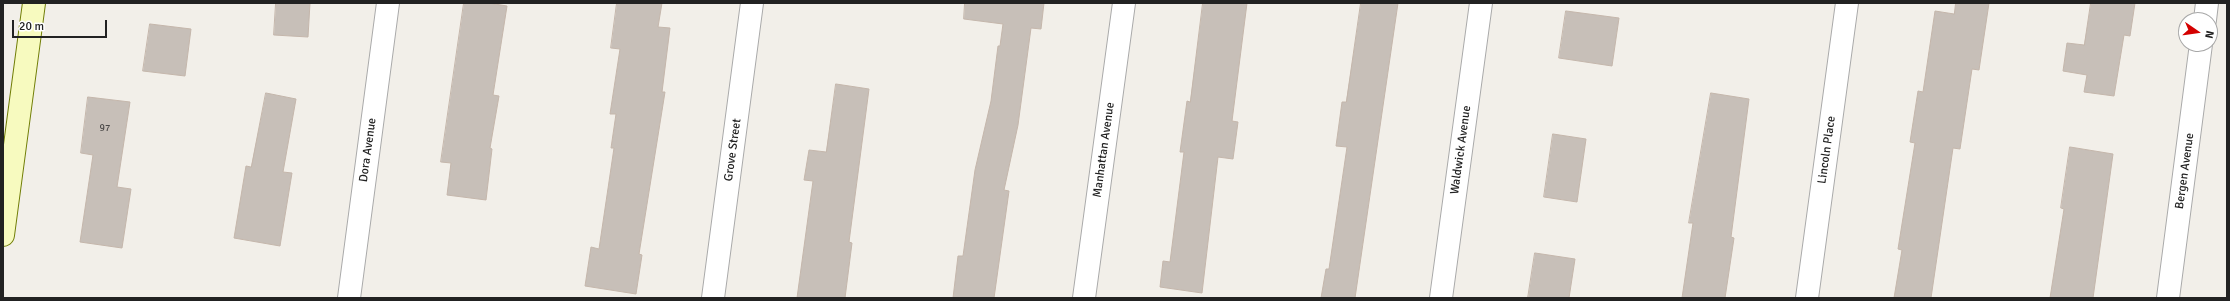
<!DOCTYPE html>
<html>
<head>
<meta charset="utf-8">
<style>
	body { margin:0 }
	#map { position:relative; width:2230px; height:301px; overflow:hidden; background:#f2efe9; font-family:Signika,sans-serif }
	canvas { display:block }
	.frame { position:absolute; inset:0; border:4px solid #222; pointer-events:none }
	.north { position:absolute; left:2178px; top:12px; width:40px; height:40px; box-sizing:border-box; background:#fff; border:1px solid #a7a7a7; border-radius:50%; rotate:103deg; font-size:11px; font-weight:700; line-height:16px; text-align:center; color:#222 }
	.north::after { content:''; display:block; margin:auto; width:14px; height:18px; background:#d40000; clip-path:polygon(50% 0,100% 100%,50% 72%,0 100%) }
	.scale { position:absolute; left:12px; top:20px; width:95px; height:18px; box-sizing:border-box; border:2px solid #222; border-top:0; padding-left:5px; font-size:12px; line-height:14px; white-space:nowrap; color:#222; -webkit-text-stroke:3px #fff; paint-order:stroke }
</style>
</head>
<body>
<div id="map">
<canvas width="2230" height="301"></canvas>
<div class="frame"></div>
<div class="north">N</div>
<div class="scale">20 m</div>
</div>
<script>
const g = document.querySelector('canvas').getContext('2d');
g.lineJoin = 'round';
function paint(path, color) { g.fillStyle = color; g.fill(path, 'evenodd'); }
function trace(path, color, width, dash) { g.strokeStyle = color; g.lineWidth = width; g.lineCap = dash ? 'butt' : 'round'; g.setLineDash(dash || []); g.stroke(path); }
function write(font, color, halo, rows, align = 'center') {
  g.font = font + ' Signika,sans-serif'; g.lineWidth = 4; g.setLineDash([]); g.textBaseline = 'middle'; g.strokeStyle = halo; g.fillStyle = color; for (const [text, x, y, turn = 0] of rows) {
    g.save(); g.translate(x, y); g.rotate((+turn || 0) * Math.PI / 180); g.textAlign = isNaN(turn) ? turn : align; if (halo) g.strokeText(text, 0, 0); g.fillText(text, 0, 0); g.restore();
  }
}
const building = new Path2D(`
	M 276,3 L 310,3 L 308,37 L 274,35 Z
	M 464,3 L 489,3 L 507,6 L 493,95 L 499,96 L 490,148 L 492,149 L 486,200 L 447,195 L 451,163 L 441,162 Z
	M 617,3 L 662,3 L 658,27 L 670,28 L 662,92 L 665,92 L 639,254 L 642,255 L 636,294 L 585,286 L 591,247 L 599,249 L 614,148 L 611,148 L 616,114 L 610,114 L 620,49 L 611,48 Z
	M 965,3 L 1044,3 L 1041,29 L 1031,28 L 1018,125 L 1004,190 L 1009,191 L 994,298 L 953,298 L 958,256 L 963,256 L 975,170 L 991,101 L 998,46 L 1000,46 L 1003,24 L 964,19 Z
	M 1203,3 L 1247,3 L 1232,121 L 1238,122 L 1233,159 L 1218,157 L 1202,293 L 1160,287 L 1163,261 L 1170,262 L 1184,152 L 1180,152 L 1187,101 L 1190,102 Z
	M 1361,3 L 1398,3 L 1355,298 L 1321,298 L 1326,269 L 1329,269 L 1347,147 L 1336,146 L 1342,102 L 1346,102 Z
	M 1956,3 L 1989,3 L 1979,70 L 1972,69 L 1960,149 L 1953,148 L 1931,298 L 1894,298 L 1902,250 L 1898,249 L 1915,143 L 1910,142 L 1918,91 L 1923,92 L 1935,11 L 1954,14 Z
	M 2091,3 L 2135,3 L 2130,36 L 2124,35 L 2114,96 L 2084,92 L 2087,75 L 2063,71 L 2067,43 L 2084,45 Z
	M 1566,11 L 1619,18 L 1612,66 L 1559,58 Z
	M 150,24 L 191,29 L 185,76 L 143,71 Z
	M 836,84 L 869,89 L 849,242 L 852,243 L 845,298 L 797,298 L 813,181 L 804,180 L 809,150 L 826,152 Z
	M 266,93 L 296,99 L 283,172 L 292,173 L 280,246 L 234,238 L 246,166 L 251,167 Z
	M 1711,93 L 1749,99 L 1731,237 L 1734,238 L 1725,298 L 1682,298 L 1693,223 L 1689,223 Z
	M 88,97 L 130,102 L 117,187 L 131,189 L 122,248 L 80,242 L 93,155 L 81,153 Z
	M 1553,134 L 1586,139 L 1577,202 L 1544,197 Z
	M 2070,147 L 2113,154 L 2093,298 L 2050,298 L 2064,209 L 2061,208 Z
	M 1535,253 L 1575,259 L 1569,298 L 1528,298 Z`);
paint(building, '#c7bfb8');
trace(building, '#c4b6ab', 1);
const street = new Path2D(`
	M 2205,20 L 2207,3
	M 349,298 L 388,3
	M 713,298 L 752,3
	M 1084,298 L 1124,3
	M 1441,298 L 1481,3
	M 1807,298 L 1847,3
	M 2168,298 L 2201,44`);
const secondary = new Path2D(`
	M 3,235 L 34,3`);
trace(street, '#a9a9a9', 24);
trace(secondary, '#707d05', 24);
trace(street, '#fff', 22);
trace(secondary, '#f7fabf', 22);
write('10px', '#4b4948', null, [
	["97",105,128]
]);
write('12px', '#222', '#fff', [
	["Dora Avenue",368,150,-82],
	["Grove Street",733,150,-82],
	["Manhattan Avenue",1104,150,-82],
	["Waldwick Avenue",1461,150,-82],
	["Lincoln Place",1827,150,-82],
	["Bergen Avenue",2185,171,-82]
]);
</script>
</body>
</html>
